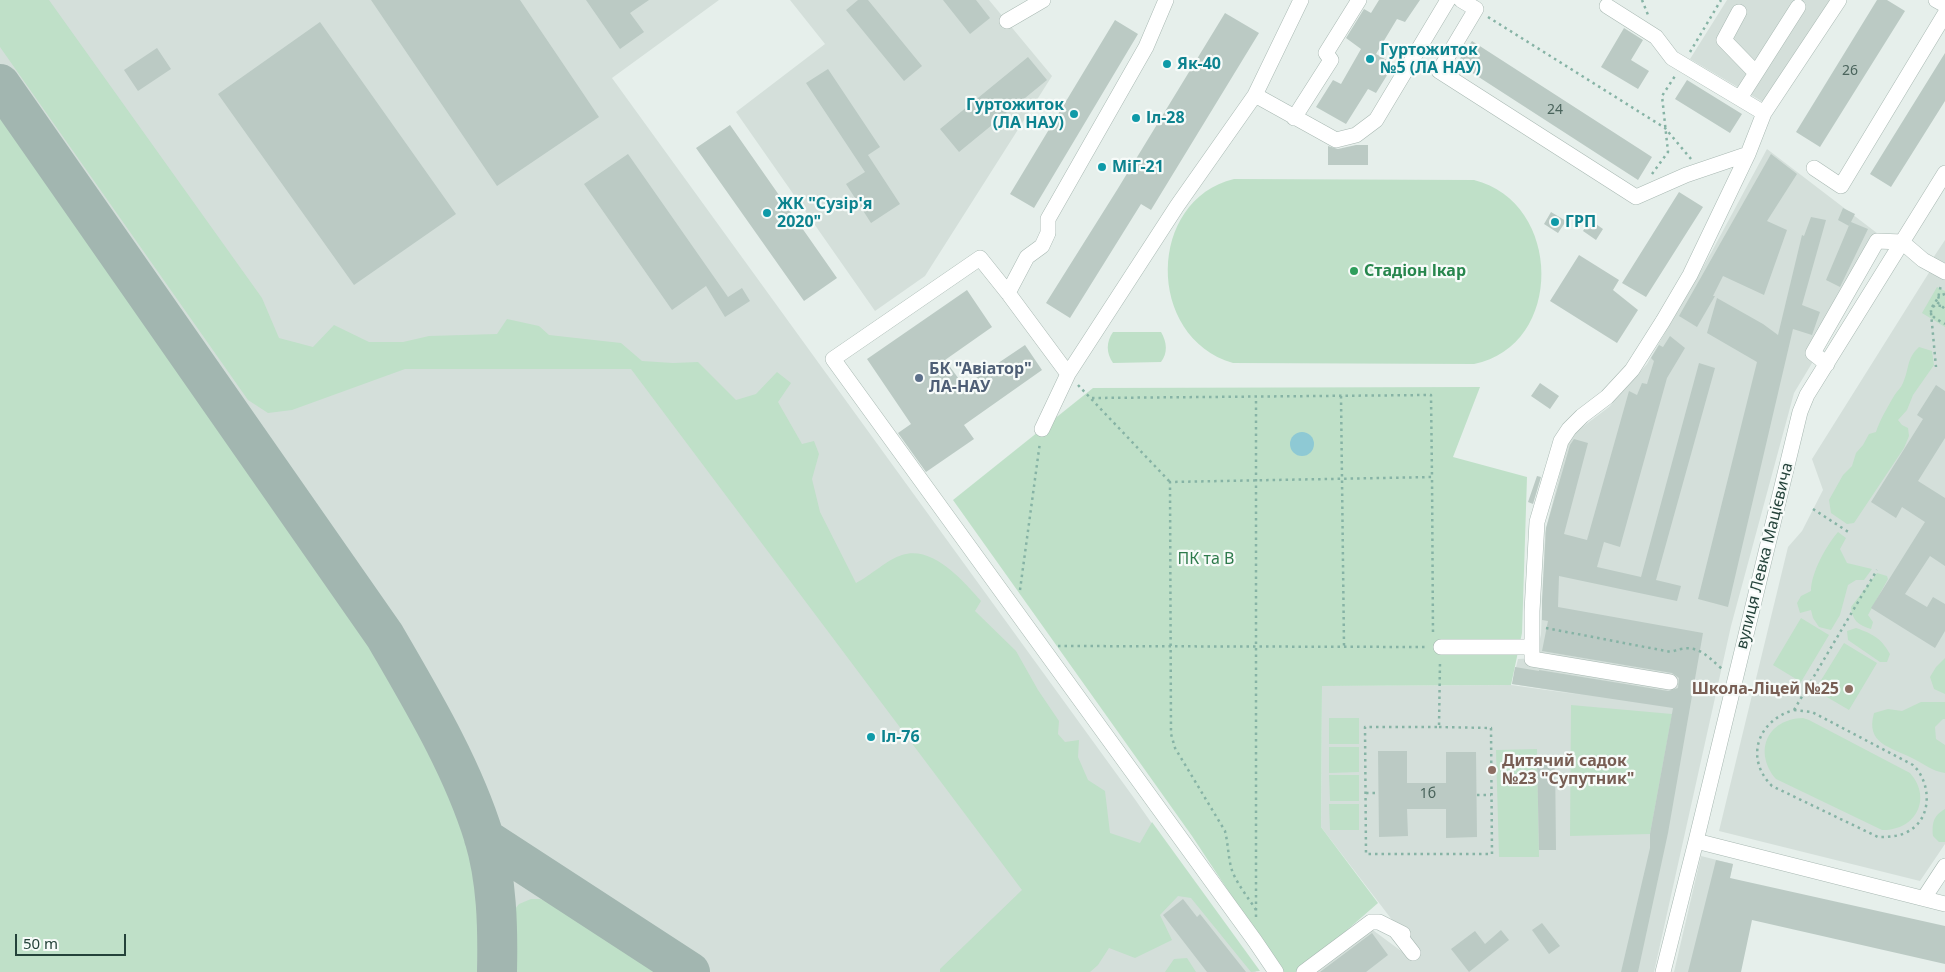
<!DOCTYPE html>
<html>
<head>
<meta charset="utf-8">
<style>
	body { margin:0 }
	#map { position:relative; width:1945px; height:972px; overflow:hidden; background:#e6efeb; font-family:"Noto Sans",sans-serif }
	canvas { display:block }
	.scale { position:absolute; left:15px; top:934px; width:111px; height:22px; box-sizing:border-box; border:2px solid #24423a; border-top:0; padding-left:6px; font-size:15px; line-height:18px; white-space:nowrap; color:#24423a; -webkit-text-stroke:4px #f7fbf9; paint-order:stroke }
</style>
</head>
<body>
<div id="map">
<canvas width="1945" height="972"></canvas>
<div class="scale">50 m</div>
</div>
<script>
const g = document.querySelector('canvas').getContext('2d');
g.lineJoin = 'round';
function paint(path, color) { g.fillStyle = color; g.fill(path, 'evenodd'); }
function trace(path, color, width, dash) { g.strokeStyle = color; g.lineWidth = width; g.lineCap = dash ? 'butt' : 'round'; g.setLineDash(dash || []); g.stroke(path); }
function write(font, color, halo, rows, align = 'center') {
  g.font = font + ' "Noto Sans",sans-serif'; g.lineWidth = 4.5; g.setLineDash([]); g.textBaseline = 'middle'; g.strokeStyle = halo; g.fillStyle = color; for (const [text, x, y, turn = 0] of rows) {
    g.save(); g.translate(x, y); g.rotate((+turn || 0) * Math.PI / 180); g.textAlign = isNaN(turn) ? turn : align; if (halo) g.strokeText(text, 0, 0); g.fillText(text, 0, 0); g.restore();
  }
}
paint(new Path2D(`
	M 0,0 L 719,0 L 612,78 L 1134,798 L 1256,972 L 0,972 Z
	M 790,0 L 989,0 L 1052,76 L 925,276 L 875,311 L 736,112 L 825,44 Z
	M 1727,0 L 1831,0 L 1763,102 L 1690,59 Z
	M 1767,149 L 1886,240 L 1794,393 L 1731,626 L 1654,972 L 1314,972 L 1370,928 L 1412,959 L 1412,946 L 1321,827 L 1322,686 L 1511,685 L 1582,695 L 1512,684 L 1518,659 L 1536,658 L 1541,634 L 1545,533 L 1569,437 L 1609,407 L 1647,364 L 1711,253 Z
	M 1945,240 L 1945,265 L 1933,258 Z
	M 1930,271 L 1945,280 L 1945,844 L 1920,881 L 1719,831 L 1788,547 L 1802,531 L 1823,490 L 1812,459 Z
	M 1701,856 L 1733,864 L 1708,972 L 1674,972 Z`), '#d4dfda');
paint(new Path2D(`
	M 0,0 L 49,0 L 262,298 L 279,338 L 313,347 L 334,325 L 369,342 L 403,342 L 429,336 L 497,334 L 507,319 L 539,326 L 549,335 L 621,343 L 642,361 L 673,363 L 698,362 L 736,400 L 756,394 L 777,372 L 791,383 L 778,402 L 802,444 L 814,441 L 819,454 L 812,479 L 820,512 L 856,583 C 870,576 888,559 902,555 C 933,545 963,581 981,601 L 975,611 L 1016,651 L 1038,690 L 1059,721 L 1058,734 L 1065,742 L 1079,740 L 1078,757 L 1088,780 L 1105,791 L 1110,833 L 1140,843 L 1152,822 L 1260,971 L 1251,972 L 1191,898 L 1178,896 L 1160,915 L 1172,940 L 1135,958 L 1109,948 L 1098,965 L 1090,972 L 940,972 L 940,969 L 1022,890 L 631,369 L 405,369 L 292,410 L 268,413 L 248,400 L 0,47 Z
	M 0,112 L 371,643 C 402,694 434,745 455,800 C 475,855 481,914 477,972 L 0,972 Z
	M 1234,179 L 1474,180 C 1563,202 1565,346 1474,364 L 1233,363 C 1145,337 1147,200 1234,179 Z
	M 1937,287 L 1945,291 L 1945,327 L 1922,313 Z
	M 1113,332 L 1161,332 C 1167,342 1168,353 1161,362 L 1113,363 C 1106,353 1106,342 1113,332 Z
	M 1919,347 L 1932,351 L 1934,365 L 1913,395 L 1907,410 L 1898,420 L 1902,425 L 1908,428 L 1909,436 L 1904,448 L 1854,523 L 1847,524 L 1831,513 L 1829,500 L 1843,475 L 1852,466 L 1856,453 L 1863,445 L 1869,434 L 1876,432 C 1879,422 1888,406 1894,396 C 1897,391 1901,388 1903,383 C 1910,367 1906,359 1919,347 Z
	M 1480,387 L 1453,457 L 1527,477 L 1522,633 L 1511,685 L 1322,686 L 1321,827 L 1378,903 L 1299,972 L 1282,972 L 1192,836 L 953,500 L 1093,388 Z
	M 1838,532 L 1846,538 L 1840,549 L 1847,563 L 1872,569 L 1864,580 L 1856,580 L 1848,585 L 1840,615 L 1831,630 L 1819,627 L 1813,618 L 1811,610 L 1800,613 L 1797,603 L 1801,596 L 1811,591 C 1811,573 1826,546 1838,532 Z
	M 1877,573 L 1887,576 L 1888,579 L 1868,615 L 1873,622 L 1871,629 C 1858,625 1852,620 1851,607 Z
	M 1801,618 L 1829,635 L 1801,682 L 1773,665 Z
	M 1856,628 C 1873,634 1881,638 1890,654 L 1887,662 L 1880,662 L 1848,640 L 1847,631 Z
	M 1844,643 L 1877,663 L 1849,710 L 1815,690 Z
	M 1945,658 L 1945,694 L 1934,689 L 1930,677 L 1936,667 Z
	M 1921,702 L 1945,702 L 1945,719 L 1943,719 L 1935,727 L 1936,739 L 1945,745 L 1945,773 C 1932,771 1924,764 1912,758 C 1891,747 1865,744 1874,713 L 1888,709 L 1902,711 Z
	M 1571,705 L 1672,714 L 1650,834 L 1570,836 Z
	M 1329,718 L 1359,718 L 1359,744 L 1329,744 Z
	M 1803,718 L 1809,720 L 1910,773 C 1933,799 1915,831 1882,830 L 1776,779 C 1753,752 1767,719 1803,718 Z
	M 1329,747 L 1359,747 L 1359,772 L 1329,773 Z
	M 1537,749 L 1539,857 L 1499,857 L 1496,750 Z
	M 1329,775 L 1359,775 L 1359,801 L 1330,801 Z
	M 1329,804 L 1359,804 L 1359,830 L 1330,830 Z
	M 1945,809 L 1945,842 L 1939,842 L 1933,836 C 1932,823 1933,816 1945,809 Z
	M 531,899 L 540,899 L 556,905 L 659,972 L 510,972 L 511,914 L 519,904 Z
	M 1187,958 L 1196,972 L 1165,972 L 1174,959 Z`), '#bfe0c8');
paint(new Path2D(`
	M1290 444a12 12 0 1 1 24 0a12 12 0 1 1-24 0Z`), '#8ec9d4');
trace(new Path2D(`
	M 0,84 L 385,636 C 422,700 462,766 484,837 C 497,880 498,927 497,972
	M 484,838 L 690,972`), '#a2b6b0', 40);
paint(new Path2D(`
	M 371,0 L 520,0 L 599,117 L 497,186 Z
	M 586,0 L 649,0 L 630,13 L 644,32 L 620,49 Z
	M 858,0 L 868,0 L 922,66 L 904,81 L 846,10 Z
	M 943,0 L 976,0 L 990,18 L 970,34 Z
	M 1379,0 L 1420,0 L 1405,22 L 1397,19 L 1376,54 L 1394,64 L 1376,93 L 1368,89 L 1346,124 L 1316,107 L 1333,80 L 1341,84 L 1361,49 L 1346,38 L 1364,9 L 1371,13 Z
	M 1877,0 L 1887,0 L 1905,11 L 1820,147 L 1796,132 Z
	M 1225,13 L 1259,33 L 1151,210 L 1141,204 L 1070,318 L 1046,303 L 1117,190 Z
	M 1115,20 L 1138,34 L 1034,208 L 1010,194 Z
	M 320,22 L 456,214 L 354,285 L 218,94 Z
	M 1624,28 L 1643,40 L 1631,60 L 1649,71 L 1638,89 L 1601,67 Z
	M 1472,41 L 1652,157 L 1638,180 L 1457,63 Z
	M 157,48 L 171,69 L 138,91 L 124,70 Z
	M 1945,53 L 1945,101 L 1891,187 L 1870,174 Z
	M 1028,57 L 1047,80 L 959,152 L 940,129 Z
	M 828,69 L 880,147 L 868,155 L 900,204 L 871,223 L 846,184 L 865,172 L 806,83 Z
	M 1687,80 L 1742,114 L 1730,133 L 1675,99 Z
	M 730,125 L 837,278 L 804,301 L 696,148 Z
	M 1356,145 L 1368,145 L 1368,165 L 1328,165 L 1328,146 L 1338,149 Z
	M 628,154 L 728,297 L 742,288 L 750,301 L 725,317 L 706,286 L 672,310 L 584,184 Z
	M 1771,154 L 1797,174 L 1767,221 L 1787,230 L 1764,295 L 1723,276 L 1713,296 L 1715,296 L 1697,327 L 1679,316 Z
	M 1679,192 L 1703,207 L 1646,297 L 1622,283 Z
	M 1843,208 L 1855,214 L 1851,222 L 1868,229 L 1840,287 L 1826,280 L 1850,223 L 1849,226 L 1838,220 Z
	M 1551,212 L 1566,221 L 1558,233 L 1544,224 Z
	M 1811,217 L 1826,220 L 1802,305 L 1820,312 L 1812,335 L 1793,329 L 1728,607 L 1698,599 L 1757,362 L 1707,333 L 1717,298 L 1763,324 L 1778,335 L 1802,235 L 1804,236 Z
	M 1590,220 L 1603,229 L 1596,240 L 1583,231 Z
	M 1579,255 L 1619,280 L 1613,290 L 1638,310 L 1617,343 L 1550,301 Z
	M 967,290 L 992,327 L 945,360 L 964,386 L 1025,345 L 1042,370 L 964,425 L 974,439 L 926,472 L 898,433 L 911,424 L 867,359 Z
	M 1670,336 L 1685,348 L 1667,378 L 1620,547 L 1604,542 L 1597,567 L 1641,577 L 1699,363 L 1715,368 L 1656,580 L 1681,586 L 1677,601 L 1559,576 L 1558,607 L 1703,633 L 1668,833 L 1638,972 L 1621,972 L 1650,848 L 1650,834 L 1673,708 L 1512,684 L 1515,667 L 1539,671 L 1539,670 L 1668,691 L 1678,688 L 1679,678 L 1672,673 L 1542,651 L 1548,621 L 1542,620 L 1542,601 L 1546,528 L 1570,445 L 1574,439 L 1588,443 L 1564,534 L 1587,540 L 1629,391 L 1637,395 L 1642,383 L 1647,384 L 1654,361 L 1651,358 L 1659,345 L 1663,347 Z
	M 1540,383 L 1559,396 L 1550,409 L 1531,396 Z
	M 1936,385 L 1945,391 L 1945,438 L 1918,481 L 1945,498 L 1945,566 L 1930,556 L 1905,594 L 1927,607 L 1933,597 L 1945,604 L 1945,631 L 1935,648 L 1871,608 L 1925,522 L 1902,507 L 1896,518 L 1871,502 L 1923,419 L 1917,415 Z
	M 1537,476 L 1541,477 L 1533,504 L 1528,502 Z
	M 1378,751 L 1407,751 L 1407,783 L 1446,783 L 1446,752 L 1476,752 L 1477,837 L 1446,838 L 1446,809 L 1407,809 L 1408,836 L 1379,837 Z
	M 1537,756 L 1555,756 L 1556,850 L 1539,850 Z
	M 1716,860 L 1733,864 L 1730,878 L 1945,926 L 1945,964 L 1752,920 L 1741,972 L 1688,972 Z
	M 1183,899 L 1197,917 L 1200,914 L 1246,972 L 1207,972 L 1163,915 Z
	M 1542,923 L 1560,946 L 1549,954 L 1532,930 Z
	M 1501,930 L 1509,940 L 1469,972 L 1451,949 L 1475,931 L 1485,944 Z
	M 1372,933 L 1388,955 L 1366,972 L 1320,972 Z`), '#bbcac4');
const minor = new Path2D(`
	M 1461,0 L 1476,9 L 1439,71 L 1636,197 L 1686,175 L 1748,154
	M 1936,0 L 1945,5
	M 1607,6 L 1656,37 L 1672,58 L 1764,113
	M 1739,12 L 1724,40 L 1756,73 L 1740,98
	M 1007,21 L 1043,0
	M 1756,73 L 1798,7
	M 1255,95 L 1336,140 L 1356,135 L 1376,120 L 1448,0
	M 1294,118 L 1331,60 L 1326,53 L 1359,0
	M 1814,168 L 1841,186 L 1945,14
	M 1008,293 L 1027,257 L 1042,246 L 1048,233 L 1048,219 L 1146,47 L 1166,0
	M 1827,364 L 1813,353 L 1877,241 L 1902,242 L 1923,260 L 1945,272
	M 1068,374 L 1177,206 L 1255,95 L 1301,0
	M 1042,429 L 1068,374 L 1008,293 L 980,258 L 833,359 L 1255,941 L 1276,972
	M 1441,647 L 1531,647
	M 1670,682 L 1532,659 L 1532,611 L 1537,522 L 1561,441 L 1569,429 L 1582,416 L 1607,397 L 1632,370 L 1663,321 L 1690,275 L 1748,154 L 1764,113 L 1839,0
	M 1696,841 L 1945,904
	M 1924,898 L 1945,866
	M 1396,931 L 1413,953
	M 1304,972 L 1371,922 L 1379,922 L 1403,934
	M 1663,972 L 1696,841 L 1800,412 L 1807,395 L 1945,173`);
trace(minor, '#a8b8b2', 16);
trace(new Path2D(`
	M 1642,0 L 1648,15
	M 1488,17 L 1665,128 L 1691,159
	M 1690,52 L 1721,0
	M 1652,174 L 1668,152 L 1662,96 L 1675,76
	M 1945,294 L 1939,296 L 1937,302 L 1945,309
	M 1941,306 L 1935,305 L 1931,309 C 1930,318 1939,320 1945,324
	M 1932,307 L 1938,298 L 1941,285
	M 1931,313 L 1936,367
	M 1078,385 L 1170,482
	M 1341,396 L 1344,646
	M 1092,398 L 1431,395 L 1432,477
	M 1813,509 L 1850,533
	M 1020,590 L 1040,442
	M 1546,628 L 1671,652 C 1696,642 1705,654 1722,669
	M 1058,646 L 1427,647
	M 1794,710 L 1812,712 L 1913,765 C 1932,783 1933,821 1905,833 C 1896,837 1887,837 1878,837 L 1772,786 C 1744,758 1758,720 1794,710 Z
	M 1794,710 L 1877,570
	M 1439,727 L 1491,728 L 1492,854 L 1366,854 L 1365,727 L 1439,727 L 1440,662
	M 1366,793 L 1379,793
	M 1477,795 L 1491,795
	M 1256,910 C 1248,897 1235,882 1231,867 C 1228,855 1228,843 1225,831 L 1175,748 L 1171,734 L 1170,482 L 1432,477 L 1433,636
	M 1256,917 L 1256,397`), '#86b3a5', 2.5, [2.5, 4]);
trace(minor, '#fff', 15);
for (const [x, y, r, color] of [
	[1370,59,5,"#0f9aa8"],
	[1167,64,5,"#0f9aa8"],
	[1074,114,5,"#0f9aa8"],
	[1136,118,5,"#0f9aa8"],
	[1102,167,5,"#0f9aa8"],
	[767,213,5,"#0f9aa8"],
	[1555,222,5,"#0f9aa8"],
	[1354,271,5,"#2e9e5b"],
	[919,378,5,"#5c6f8a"],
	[1849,689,5,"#8d6e63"],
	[871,737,5,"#0f9aa8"],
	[1492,770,5,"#8d6e63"]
]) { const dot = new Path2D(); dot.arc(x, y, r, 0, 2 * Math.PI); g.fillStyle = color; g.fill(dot); trace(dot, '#f7fbf9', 2); }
write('14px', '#4a645c', null, [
	["26",1850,71],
	["24",1555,110],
	["1б",1428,794]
]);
write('bold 16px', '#0d838f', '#f7fbf9', [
	["Гуртожиток",1380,50],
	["№5 (ЛА НАУ)",1380,68],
	["Як-40",1177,64],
	["Гуртожиток",1064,105,"right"],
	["(ЛА НАУ)",1064,123,"right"],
	["Іл-28",1146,118],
	["МіГ-21",1112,167],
	["ЖК \"Сузір'я",777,204],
	["2020\"",777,222],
	["ГРП",1565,222],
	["Іл-76",881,737]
], 'left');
write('bold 16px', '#27864d', '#f7fbf9', [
	["Стадіон Ікар",1364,271]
], 'left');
write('bold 16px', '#4e5e75', '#f7fbf9', [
	["БК \"Авіатор\"",929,369],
	["ЛА-НАУ",929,387]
], 'left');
write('16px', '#24423a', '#f7fbf9', [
	["вулиця Левка Мацієвича",1765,556,-76]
]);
write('16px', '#2d7a4b', '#f7fbf9', [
	["ПК та В",1206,559]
]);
write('bold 16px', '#785e54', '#f7fbf9', [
	["Школа-Ліцей №25",1839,689],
	["Дитячий садок",1502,761,"left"],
	["№23 \"Супутник\"",1502,779,"left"]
], 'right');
</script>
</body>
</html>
